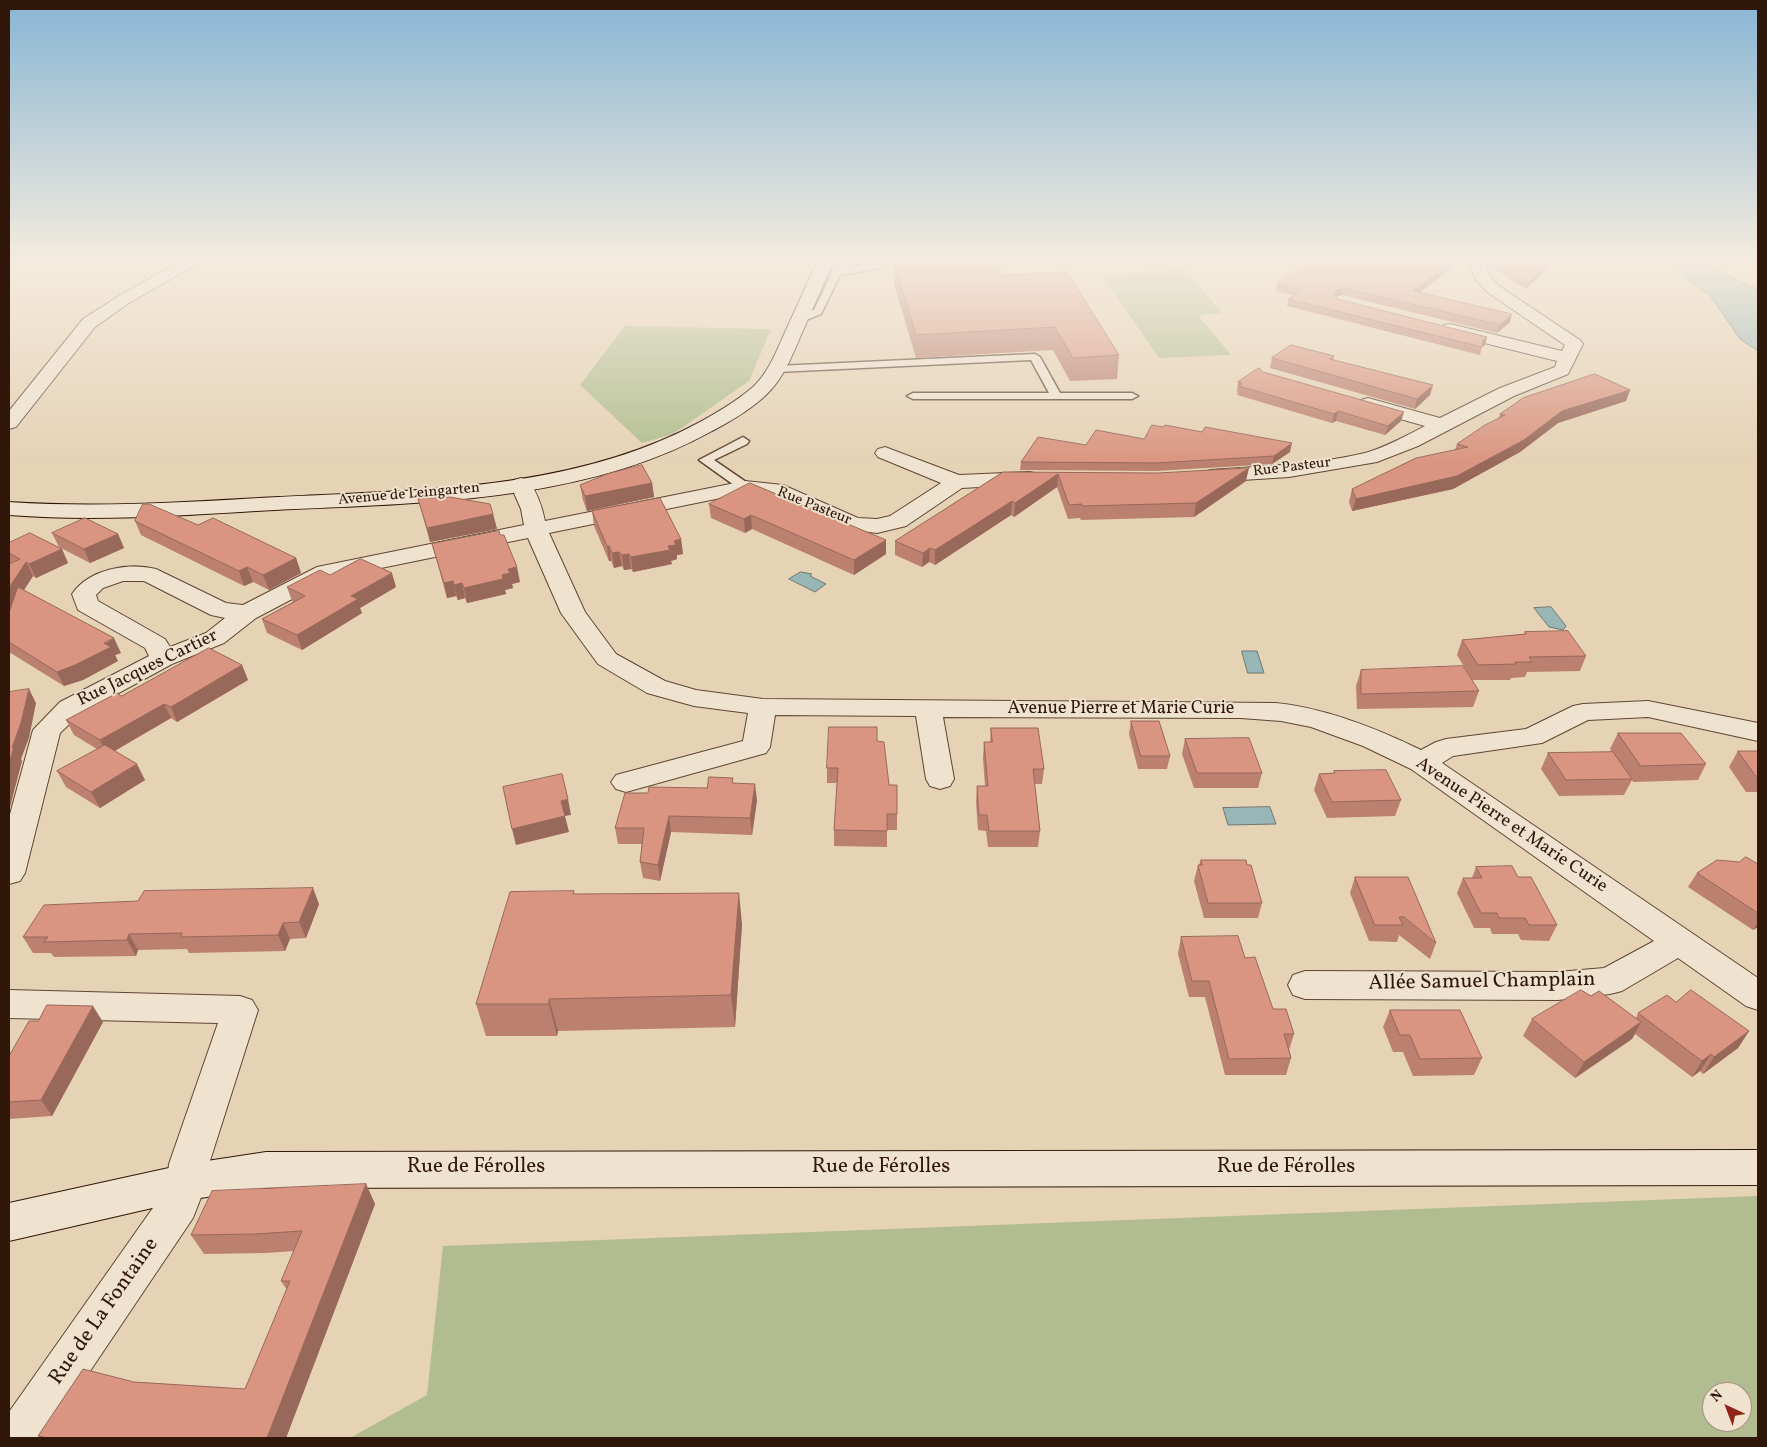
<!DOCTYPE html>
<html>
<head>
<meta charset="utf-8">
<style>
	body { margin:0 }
	#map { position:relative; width:1767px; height:1447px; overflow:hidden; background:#e6d2b5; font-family:Vollkorn,serif }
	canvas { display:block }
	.frame { position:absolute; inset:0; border:10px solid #311709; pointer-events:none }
	.north { position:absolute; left:1702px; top:1382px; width:50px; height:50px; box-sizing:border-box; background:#efe2cf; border:1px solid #a39180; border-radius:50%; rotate:317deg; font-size:14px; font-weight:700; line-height:20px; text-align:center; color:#311709 }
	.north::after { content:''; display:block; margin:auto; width:18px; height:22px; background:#8f2418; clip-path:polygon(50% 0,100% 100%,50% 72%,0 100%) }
</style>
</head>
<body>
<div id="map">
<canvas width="1767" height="1447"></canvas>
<div class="frame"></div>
<div class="north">N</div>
</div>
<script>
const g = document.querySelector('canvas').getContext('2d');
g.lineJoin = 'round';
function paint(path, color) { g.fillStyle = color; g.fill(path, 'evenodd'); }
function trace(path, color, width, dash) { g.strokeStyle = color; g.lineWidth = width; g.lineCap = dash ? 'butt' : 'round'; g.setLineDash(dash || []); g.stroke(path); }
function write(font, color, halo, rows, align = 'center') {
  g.font = font + ' Vollkorn,serif'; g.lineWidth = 4; g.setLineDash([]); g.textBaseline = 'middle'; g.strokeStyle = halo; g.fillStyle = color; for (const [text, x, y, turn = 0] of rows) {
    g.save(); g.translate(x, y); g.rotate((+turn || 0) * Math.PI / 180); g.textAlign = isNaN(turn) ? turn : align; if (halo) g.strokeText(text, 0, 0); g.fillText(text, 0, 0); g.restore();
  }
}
paint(new Path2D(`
	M 1186,270 L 1222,313 L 1198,315 L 1231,355 L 1159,358 L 1101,274 Z
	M 625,326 L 764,329 L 771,329 L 749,381 L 673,434 L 642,443 L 580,385 Z
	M 1758,1196 L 1758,1438 L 350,1438 L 427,1395 L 443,1246 ZM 1712,1392 L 1742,1392 L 1742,1422 L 1712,1422 Z`), '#b1bd90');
const water = new Path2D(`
	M 1672,262 L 1712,262 L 1710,267 L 1758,290 L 1758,351 L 1740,339 L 1710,295 L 1686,278 Z
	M 801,572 L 812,574 L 810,576 L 826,584 L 815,592 L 789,579 Z
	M 1551,607 L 1566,626 L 1563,630 L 1549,627 L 1534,608 Z
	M 1242,651 L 1257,651 L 1264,673 L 1248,673 Z
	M 1270,807 L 1276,824 L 1228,825 L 1223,808 Z`);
paint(water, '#98b6b5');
trace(water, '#6f7670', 1);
const lane = new Path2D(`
	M 848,262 L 859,262 L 851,268 L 877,262 L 889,262 L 876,269 L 840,275 L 821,314 L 803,321 L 795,321 L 795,317 L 814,310 L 833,271 Z
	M 1035,354 L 1040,357 L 1060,393 L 1132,393 L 1138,396 L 1132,399 L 913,399 L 907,396 L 913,393 L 1049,393 L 1031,360 L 777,372 L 772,369 L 777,366 Z
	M 743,437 L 749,441 L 747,444 L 714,460 L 749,484 L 751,487 L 749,490 L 741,490 L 699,460 Z`);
const street = new Path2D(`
	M 179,262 L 198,262 L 195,265 L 129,303 L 95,327 L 16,427 L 9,429 L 9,411 L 83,319 L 117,297 Z
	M 1472,262 L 1490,262 L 1486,266 L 1490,277 L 1499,286 L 1580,340 L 1583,344 L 1568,374 L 1514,396 L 1418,446 L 1377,462 L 1289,477 L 1211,482 L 1204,480 L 1201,476 L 1204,472 L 1211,470 C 1262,466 1315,465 1365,453 C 1386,447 1406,436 1425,426 L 1361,408 L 1358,404 L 1361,400 L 1368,398 L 1440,418 L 1500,388 L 1555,367 L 1557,361 L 1444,333 L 1441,329 L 1444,325 L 1450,324 L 1562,351 L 1565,345 L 1487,292 L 1475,278 L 1470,265 Z
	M 885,447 L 959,475 L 1030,472 L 1037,474 L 1041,478 L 1037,482 L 1030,484 L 962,488 L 906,526 L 877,533 L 846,529 L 771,496 L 745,493 L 549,533 L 585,612 L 616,654 L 665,681 L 696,690 L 763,699 L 1276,703 C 1325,708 1376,728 1421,750 L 1436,742 L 1446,739 L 1526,729 L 1573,706 L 1583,704 L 1648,701 L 1758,723 L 1758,741 L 1648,717 L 1588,720 L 1542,743 L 1453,756 L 1442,763 L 1758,978 L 1758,1010 L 1746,1006 L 1678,958 L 1622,991 L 1610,994 L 1558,1000 L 1305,999 L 1293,995 L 1288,985 L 1293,975 L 1305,971 L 1558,972 L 1604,968 L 1654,941 L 1411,769 L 1363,746 L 1311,727 L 1281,721 L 1241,718 L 943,717 L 954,779 L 950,786 L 940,789 L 930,786 L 926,779 L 916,716 L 775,715 L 770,747 L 766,753 L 626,792 L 616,789 L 611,782 L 616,775 L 743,741 L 748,713 L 694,706 L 647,693 L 598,664 L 561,613 L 528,538 L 332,578 L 256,618 L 224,643 L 172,664 L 80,714 L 60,733 L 25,873 L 20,881 L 9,884 L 9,818 L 33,730 L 60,702 L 149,656 L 145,648 L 78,610 L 72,594 C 89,569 128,562 156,569 L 226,603 L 243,605 L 317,567 L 524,525 L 521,509 L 510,484 L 514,480 L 521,478 L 528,480 C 537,492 542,506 545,521 L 745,481 L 783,485 L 858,518 L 877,519 L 890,516 L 941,483 L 878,457 L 875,453 L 878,449 ZM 123,581 L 144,581 L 211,615 L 225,618 L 206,633 L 170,647 L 165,639 L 98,601 L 96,595 L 103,588 Z
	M 9,990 L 240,996 L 252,1000 L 258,1010 L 209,1164 L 207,1182 L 193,1218 L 45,1438 L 9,1438 L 9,1412 L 162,1195 L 167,1182 L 169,1164 L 218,1023 L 9,1018 Z`);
const secondary = new Path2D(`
	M 817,262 L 833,262 C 824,284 814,305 805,326 C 794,350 786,376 766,395 C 750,410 731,421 712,431 C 583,503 419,503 275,510 C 186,515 98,522 9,515 L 9,502 C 99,508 188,502 278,497 C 419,490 573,491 700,422 C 718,412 737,401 753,387 C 770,371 777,349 787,328 C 797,306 807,284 817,262 Z
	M 1758,1150 L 1758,1185 L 266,1188 L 187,1200 L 9,1241 L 9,1203 L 187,1164 L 266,1152 Z`);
trace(lane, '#5e4634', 3);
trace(street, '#5e4634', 2);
trace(secondary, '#311709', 2);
paint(lane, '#efe2cf');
paint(street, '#efe2cf');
paint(secondary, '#efe2cf');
paint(new Path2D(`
	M 1311,262 L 1460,262 L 1419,293 L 1510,322 L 1497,333 L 1342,295 L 1336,297 L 1337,299 L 1487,337 L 1485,345 L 1482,347 L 1480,355 L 1287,306 L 1288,299 L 1293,295 L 1276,291 L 1277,283 Z
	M 1490,262 L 1551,262 L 1550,266 L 1526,289 L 1489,266 Z
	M 894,263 L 1002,275 L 1119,355 L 1117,379 L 1070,381 L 1053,350 L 916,358 L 894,284 Z
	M 1334,356 L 1333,360 L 1430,395 L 1415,409 L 1270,368 L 1272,358 Z
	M 1263,372 L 1401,421 L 1385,435 L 1336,421 L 1332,423 L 1237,395 L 1238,392 L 1237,391 L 1238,382 Z
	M 1630,390 L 1626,401 L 1558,423 L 1520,452 L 1453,489 L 1352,511 L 1349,502 L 1352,489 L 1455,450 L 1457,444 L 1499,418 L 1500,414 Z
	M 1144,439 L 1290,452 L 1272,464 L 1156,471 L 1020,470 L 1021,462 Z
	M 1003,472 L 1246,481 L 1194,517 L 1081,520 L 1080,518 L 1068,519 L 1057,487 L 1014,517 L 1011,515 L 935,565 L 929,562 L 922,567 L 895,555 L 895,541 Z
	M 652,483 L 654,497 L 587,511 L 583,500 L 580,485 Z
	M 418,499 L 493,514 L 497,529 L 430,542 Z
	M 709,504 L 886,540 L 886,554 L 854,575 L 752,529 L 745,533 L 711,518 Z
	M 592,511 L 681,539 L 683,554 L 677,555 L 677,559 L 671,561 L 672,564 L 633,572 L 631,569 L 624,570 L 622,566 L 614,568 L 611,561 L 609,561 L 594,526 Z
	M 135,521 L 198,525 L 296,558 L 301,573 L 269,590 L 253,582 L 244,586 L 141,535 Z
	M 52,533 L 118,534 L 124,548 L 90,563 L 59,547 Z
	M 500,535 L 520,582 L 512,584 L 513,588 L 505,590 L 506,594 L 467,603 L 465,598 L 458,600 L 456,596 L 447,598 L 432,544 Z
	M 9,543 L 62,549 L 68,563 L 36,578 L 33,576 L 24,590 L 121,653 L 115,655 L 118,661 L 83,680 L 64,686 L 9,652 Z
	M 330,575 L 396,587 L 360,608 L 362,613 L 302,650 L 267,633 L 262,619 L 293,602 L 292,601 L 287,587 Z
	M 1525,632 L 1586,656 L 1580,671 L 1527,672 L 1525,677 L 1511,678 L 1510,680 L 1472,680 L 1457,655 L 1462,640 L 1524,634 Z
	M 242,665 L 248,680 L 177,722 L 171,718 L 115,751 L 145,780 L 100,808 L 66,787 L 57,771 L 97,749 L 74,735 L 66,720 L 121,696 Z
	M 1361,670 L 1479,691 L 1473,707 L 1357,709 L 1356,686 Z
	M 1131,721 L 1170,756 L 1167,769 L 1138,769 L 1129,734 Z
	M 991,728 L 1044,769 L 1042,784 L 1035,784 L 1040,831 L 1038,847 L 988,847 L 986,831 L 978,830 L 976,802 L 977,786 L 985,786 L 983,758 L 984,742 L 990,742 Z
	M 1618,733 L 1706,764 L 1698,780 L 1633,782 L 1632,780 L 1624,795 L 1559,796 L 1541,769 L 1548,753 L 1612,752 L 1610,749 Z
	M 1185,739 L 1262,773 L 1258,788 L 1194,788 L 1182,754 Z
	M 877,741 L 889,785 L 897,785 L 897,830 L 887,830 L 887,847 L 834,846 L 834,830 L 837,783 L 827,783 L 827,768 Z
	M 1738,751 L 1758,751 L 1758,792 L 1746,792 L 1729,767 Z
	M 1334,771 L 1401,800 L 1395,816 L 1327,818 L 1314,790 L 1319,774 L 1334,773 Z
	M 733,783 L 757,800 L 752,835 L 671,832 L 660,881 L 643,878 L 640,862 L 642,844 L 618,844 L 615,828 L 648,793 L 707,788 Z
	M 1201,860 L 1247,865 L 1262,903 L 1258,918 L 1204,918 L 1194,881 L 1198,865 L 1199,865 Z
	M 1758,864 L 1758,927 L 1753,930 L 1688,887 L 1697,873 Z
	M 1476,867 L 1518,877 L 1557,925 L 1549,941 L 1521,940 L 1518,934 L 1492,934 L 1490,928 L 1474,928 L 1457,893 L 1463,878 L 1472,878 Z
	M 1355,877 L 1436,943 L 1430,959 L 1399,935 L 1397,942 L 1369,941 L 1350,893 Z
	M 574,891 L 574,894 L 742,924 L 735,1027 L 558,1031 L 557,1036 L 486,1036 L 476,1004 Z
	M 319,904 L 306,938 L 290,939 L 285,951 L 189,953 L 187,949 L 138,950 L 136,956 L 54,957 L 51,953 L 33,953 L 23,937 Z
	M 1181,937 L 1245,958 L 1273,1009 L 1294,1034 L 1289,1050 L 1291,1058 L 1286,1075 L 1225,1075 L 1205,997 L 1189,997 L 1178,954 Z
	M 1591,996 L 1636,1018 L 1638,1013 L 1676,1002 L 1749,1031 L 1738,1048 L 1703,1074 L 1700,1071 L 1692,1077 L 1635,1034 L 1632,1039 L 1575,1078 L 1523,1036 L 1532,1019 Z
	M 1390,1010 L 1482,1058 L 1474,1075 L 1413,1076 L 1403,1052 L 1393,1052 L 1383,1027 Z
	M 103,1022 L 52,1116 L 9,1119 L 9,1056 Z
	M 366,1184 L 375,1204 L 286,1438 L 40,1438 L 38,1436 L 134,1382 L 245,1389 L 287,1290 L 281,1281 L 294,1251 L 266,1253 L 204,1254 L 191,1235 Z`), '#bb806f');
paint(new Path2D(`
	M 1452,262 L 1460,262 L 1411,299 L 1413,291 Z
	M 1549,262 L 1551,262 L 1550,266 L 1526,289 L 1528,282 Z
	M 1344,288 L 1342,295 L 1335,297 L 1334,293 L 1337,290 Z
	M 1512,314 L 1510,322 L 1497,333 L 1500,325 Z
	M 1487,337 L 1485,345 L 1482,347 L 1483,340 Z
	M 1433,385 L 1430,395 L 1415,409 L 1417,399 Z
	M 1630,390 L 1626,401 L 1558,423 L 1520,452 L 1453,489 L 1352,511 L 1356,499 L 1562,411 Z
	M 1338,411 L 1336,421 L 1332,423 L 1334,414 Z
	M 1404,412 L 1401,421 L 1385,435 L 1388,426 Z
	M 1292,443 L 1290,452 L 1272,464 L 1274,456 Z
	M 1249,468 L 1246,481 L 1194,517 L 1196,503 Z
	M 1058,474 L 1057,487 L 1014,517 L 1015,503 Z
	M 652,483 L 654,497 L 587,511 L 585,496 Z
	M 1012,501 L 1011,515 L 935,565 L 935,550 Z
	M 493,514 L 497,529 L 430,542 L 427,528 Z
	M 751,515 L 752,529 L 745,533 L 744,519 Z
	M 118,534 L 124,548 L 90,563 L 84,549 Z
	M 681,539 L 683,554 L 677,555 L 677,559 L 671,561 L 672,564 L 633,572 L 631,557 L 668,546 L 674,541 Z
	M 886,540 L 886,554 L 854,575 L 854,560 Z
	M 607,546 L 609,546 L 611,561 L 609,561 Z
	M 930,548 L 929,562 L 922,567 L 923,553 Z
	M 62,549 L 68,563 L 36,578 L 29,564 Z
	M 619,552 L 622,566 L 614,568 L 612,553 Z
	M 629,554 L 631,569 L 624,570 L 622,555 Z
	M 296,558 L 301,573 L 269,590 L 263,575 Z
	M 26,562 L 33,576 L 9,613 L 9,588 Z
	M 247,567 L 253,582 L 244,586 L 239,571 Z
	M 517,567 L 520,582 L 512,584 L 513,588 L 505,590 L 506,594 L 467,603 L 464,588 L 508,569 Z
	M 392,573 L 396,587 L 360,608 L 362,613 L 302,650 L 297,635 L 351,596 Z
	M 453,581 L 456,596 L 447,598 L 444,583 Z
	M 462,583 L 465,598 L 458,600 L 454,585 Z
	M 114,638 L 121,653 L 115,655 L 118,661 L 83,680 L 64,686 L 57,672 Z
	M 242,665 L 248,680 L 177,722 L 171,707 Z
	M 29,689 L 36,703 L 29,738 L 21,759 L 22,761 L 9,811 L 9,765 L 12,748 Z
	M 164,704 L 171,718 L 107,755 L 100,740 Z
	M 137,764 L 145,780 L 100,808 L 91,792 Z
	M 755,784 L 757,800 L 752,835 L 750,818 Z
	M 568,799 L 571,815 L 565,816 L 569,832 L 516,845 L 512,829 L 561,801 Z
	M 669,816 L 671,832 L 660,881 L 658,865 Z
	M 313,888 L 319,904 L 306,938 L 299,922 Z
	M 739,893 L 742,924 L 735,1027 L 731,995 Z
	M 1758,922 L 1758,927 L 1753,930 Z
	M 283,923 L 290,939 L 285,951 L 278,935 Z
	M 129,934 L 138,950 L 136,956 L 127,940 Z
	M 549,999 L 558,1031 L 557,1036 L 549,1004 Z
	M 93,1006 L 103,1022 L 52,1116 L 41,1100 Z
	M 1641,1022 L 1632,1039 L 1575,1078 L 1584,1062 Z
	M 1749,1031 L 1738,1048 L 1703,1074 L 1714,1057 Z
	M 1711,1054 L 1700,1071 L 1692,1077 L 1702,1061 Z
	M 366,1184 L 375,1204 L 286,1438 L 267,1438 Z`), '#98685a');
const building = new Path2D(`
	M 923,262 L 995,262 L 1002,275 L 1067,272 L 1119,355 L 1073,358 L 1055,327 L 916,335 L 894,263 Z
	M 1311,262 L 1452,262 L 1413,291 L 1512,314 L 1500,325 L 1344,288 L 1337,290 L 1334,293 L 1337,299 L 1487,337 L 1483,340 L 1482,347 L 1288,299 L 1302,290 L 1277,283 Z
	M 1496,262 L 1549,262 L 1528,282 Z
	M 1291,345 L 1334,356 L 1330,359 L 1433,385 L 1417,399 L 1272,358 Z
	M 1259,368 L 1263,372 L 1404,412 L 1388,426 L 1338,411 L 1334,414 L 1239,386 L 1242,383 L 1238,382 Z
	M 1595,374 L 1630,390 L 1562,411 L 1524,440 L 1457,476 L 1356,499 L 1352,489 L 1416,458 L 1468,447 L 1457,444 L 1485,425 L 1505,415 L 1500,414 L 1523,398 Z
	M 1152,425 L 1163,427 L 1165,425 L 1202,432 L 1205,427 L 1292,443 L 1274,456 L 1157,463 L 1021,462 L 1038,437 L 1086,445 L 1096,430 L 1144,439 Z
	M 642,465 L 652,483 L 585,496 L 580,485 L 607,474 Z
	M 1249,468 L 1196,503 L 1082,506 L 1082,504 L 1069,505 L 1058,474 L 1015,503 L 1012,501 L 935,550 L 930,548 L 923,553 L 895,541 L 1003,472 L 1158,473 Z
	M 750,483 L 886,540 L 854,560 L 751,515 L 744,519 L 709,504 Z
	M 450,497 L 490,504 L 493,514 L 427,528 L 418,499 Z
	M 660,498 L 681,539 L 674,541 L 676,545 L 668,546 L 670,550 L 631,557 L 629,554 L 622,555 L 619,552 L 612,553 L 609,546 L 607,546 L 592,511 Z
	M 143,504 L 149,504 L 198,525 L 213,518 L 296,558 L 263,575 L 247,567 L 239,571 L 135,521 Z
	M 85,518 L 118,534 L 84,549 L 52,533 Z
	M 499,531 L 500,535 L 504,535 L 517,567 L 508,569 L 510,573 L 502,575 L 503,579 L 464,588 L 462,583 L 454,585 L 453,581 L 444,583 L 432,544 Z
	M 30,533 L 62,549 L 29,564 L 26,562 L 9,588 L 9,564 L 20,559 L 9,553 L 9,543 Z
	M 361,559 L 392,573 L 351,596 L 358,599 L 297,635 L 262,619 L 305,596 L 287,587 L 320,570 L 330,575 L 358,560 Z
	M 18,587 L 114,638 L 104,643 L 111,647 L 75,665 L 57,672 L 9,642 L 9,613 Z
	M 1568,631 L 1586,656 L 1529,657 L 1532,662 L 1515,662 L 1516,664 L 1478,665 L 1462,640 L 1526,634 L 1525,632 Z
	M 209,648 L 242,665 L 171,707 L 164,704 L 100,740 L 66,720 L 117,693 L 121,696 Z
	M 1463,666 L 1479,691 L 1361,694 L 1361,670 Z
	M 29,689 L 21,723 L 12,748 L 14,746 L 9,765 L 9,692 Z
	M 1131,721 L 1159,721 L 1170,756 L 1141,756 Z
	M 829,727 L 877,727 L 877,741 L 884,742 L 889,785 L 897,785 L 897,814 L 887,814 L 887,831 L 834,830 L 838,768 L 827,768 Z
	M 991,728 L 1038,728 L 1044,769 L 1033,769 L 1040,831 L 989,831 L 987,815 L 979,815 L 977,786 L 988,786 L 984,742 L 992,742 Z
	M 1618,733 L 1681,733 L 1706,764 L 1641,766 Z
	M 1249,738 L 1262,773 L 1197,773 L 1185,739 Z
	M 105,745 L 137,764 L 91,792 L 57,771 Z
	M 1738,751 L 1758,751 L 1758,776 L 1756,776 Z
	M 1613,752 L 1632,779 L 1566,780 L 1548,753 Z
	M 1386,770 L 1401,800 L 1332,802 L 1319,774 L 1335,773 L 1334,771 Z
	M 562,774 L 568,799 L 561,801 L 565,816 L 512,829 L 503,787 Z
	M 709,777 L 733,778 L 732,783 L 755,784 L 750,818 L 669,816 L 658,865 L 640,862 L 644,828 L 615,828 L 625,793 L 648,793 L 649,787 L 707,788 Z
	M 1746,857 L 1758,864 L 1758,913 L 1697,873 L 1717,860 L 1739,862 Z
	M 1201,860 L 1246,860 L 1247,865 L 1251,865 L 1262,903 L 1208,903 L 1198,865 L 1202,865 Z
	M 1512,866 L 1518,877 L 1531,877 L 1557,925 L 1529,925 L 1525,918 L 1499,918 L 1497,913 L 1481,913 L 1463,878 L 1482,878 L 1476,867 Z
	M 1355,877 L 1408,877 L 1436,943 L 1404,917 L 1399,917 L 1403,925 L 1375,925 Z
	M 313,888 L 299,922 L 283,923 L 278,935 L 181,937 L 182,933 L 129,934 L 127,940 L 44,942 L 48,937 L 23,937 L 44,905 L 138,901 L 144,891 Z
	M 574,891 L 573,894 L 739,893 L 731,995 L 549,999 L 549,1004 L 476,1004 L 510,892 Z
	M 1238,936 L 1245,958 L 1255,957 L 1273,1009 L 1286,1009 L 1294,1034 L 1284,1034 L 1291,1058 L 1229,1059 L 1209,981 L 1192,981 L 1181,937 Z
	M 1581,990 L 1591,996 L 1599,991 L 1641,1022 L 1584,1062 L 1532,1019 Z
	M 1691,990 L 1749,1031 L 1714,1057 L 1711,1054 L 1702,1061 L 1638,1013 L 1667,995 L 1676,1002 Z
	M 47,1005 L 93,1006 L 41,1100 L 9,1102 L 9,1056 L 29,1021 L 38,1021 Z
	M 1390,1010 L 1460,1010 L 1482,1058 L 1420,1059 L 1410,1035 L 1400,1035 Z
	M 366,1184 L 267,1438 L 48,1438 L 38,1436 L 83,1369 L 134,1382 L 245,1389 L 290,1281 L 281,1281 L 302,1231 L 255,1234 L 191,1235 L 212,1191 Z`);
paint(building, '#d99581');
trace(building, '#98685a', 1);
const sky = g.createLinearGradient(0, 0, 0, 464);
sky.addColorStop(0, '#88b5d4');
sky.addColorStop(0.56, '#f4ebde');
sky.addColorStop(1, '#f4ebde00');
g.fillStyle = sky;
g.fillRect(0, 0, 1767, 464);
write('15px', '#311709', '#efe2cf', [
	["Rue Pasteur",1292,468,-7],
	["Avenue de Leingarten",409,495,-5],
	["Rue Pasteur",814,507,22]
]);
write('18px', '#311709', '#efe2cf', [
	["Rue Jacques Cartier",148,669,-26],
	["Avenue Pierre et Marie Curie",1121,710],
	["Avenue Pierre et Marie Curie",1511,826,34]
]);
write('21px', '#311709', '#efe2cf', [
	["Allée Samuel Champlain",1482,983,-1],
	["Rue de Férolles",476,1168],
	["Rue de Férolles",881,1168],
	["Rue de Férolles",1286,1168],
	["Rue de La Fontaine",105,1312,-55]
]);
</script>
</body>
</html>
